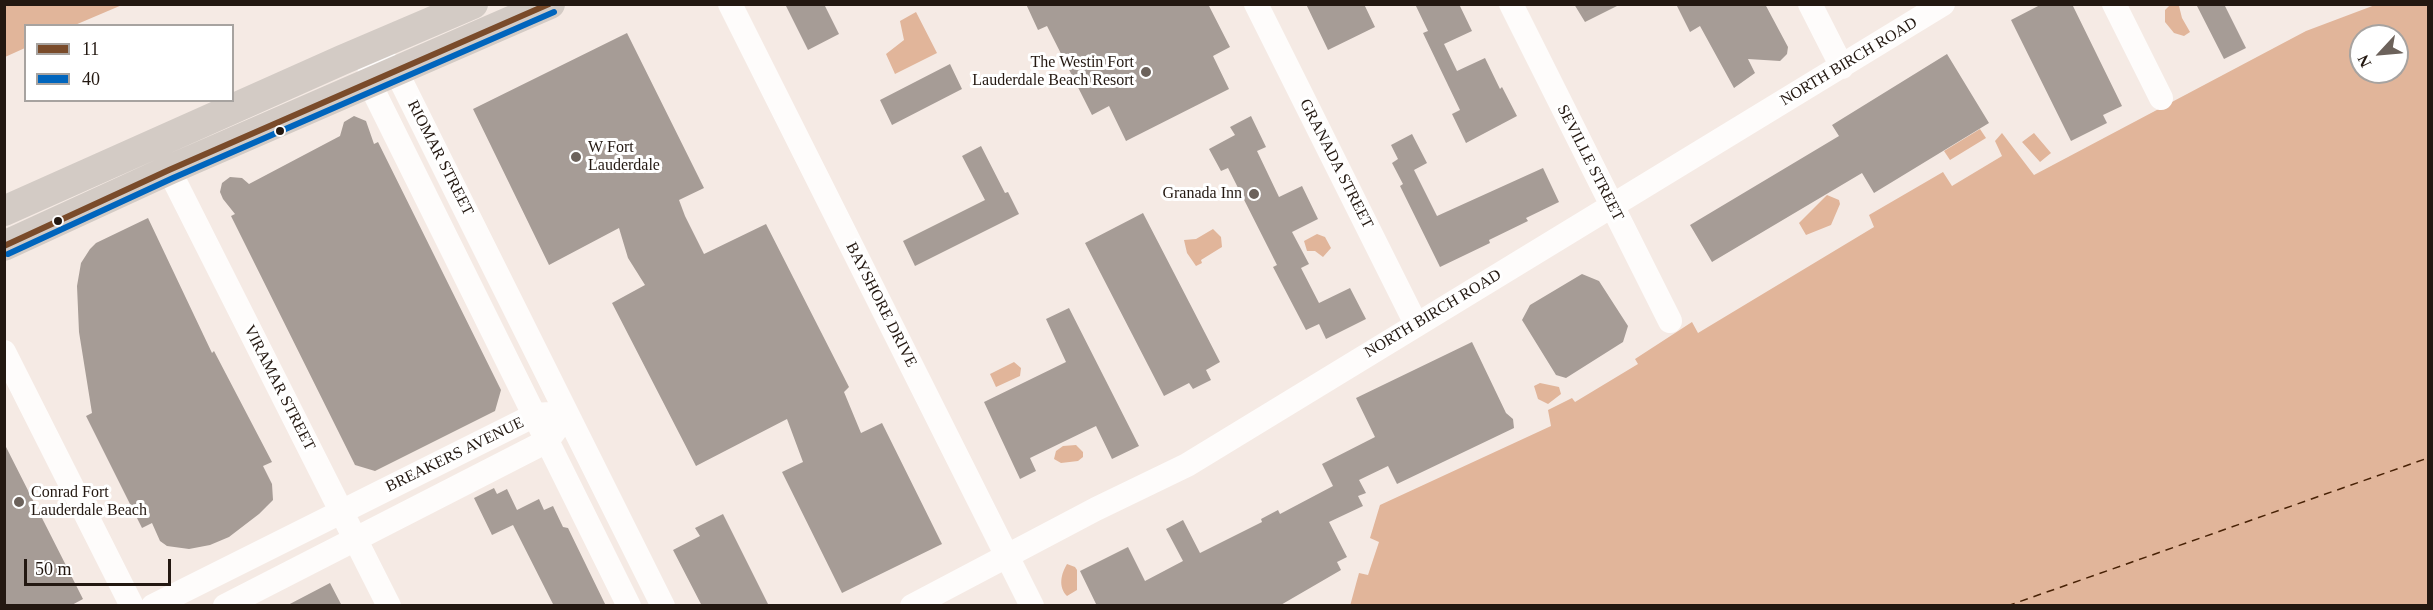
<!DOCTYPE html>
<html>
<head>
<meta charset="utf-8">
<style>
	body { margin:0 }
	#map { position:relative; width:2433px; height:610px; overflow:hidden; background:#f5eae4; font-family:"Times New Roman",serif }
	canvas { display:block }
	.frame { position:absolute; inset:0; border:6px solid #231811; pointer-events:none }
	.legend { position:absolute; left:24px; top:24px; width:210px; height:78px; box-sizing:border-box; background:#fff; border:2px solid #a7a3a0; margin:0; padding:8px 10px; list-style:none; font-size:18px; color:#231811 }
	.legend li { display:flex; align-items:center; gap:12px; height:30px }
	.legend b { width:30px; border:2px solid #a7a3a0 }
	.north { position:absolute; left:2349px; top:24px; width:60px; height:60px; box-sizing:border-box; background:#fff; border:2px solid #a7a3a0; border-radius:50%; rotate:244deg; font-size:16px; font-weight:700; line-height:24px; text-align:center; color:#231811 }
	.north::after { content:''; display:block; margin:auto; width:21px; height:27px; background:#6c625b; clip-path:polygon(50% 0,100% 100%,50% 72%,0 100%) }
	.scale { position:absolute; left:24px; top:559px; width:147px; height:27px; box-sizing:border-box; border:3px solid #231811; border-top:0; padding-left:8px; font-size:18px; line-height:21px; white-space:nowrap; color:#231811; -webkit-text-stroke:4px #fff; paint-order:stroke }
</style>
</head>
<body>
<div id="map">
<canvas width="2433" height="610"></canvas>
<div class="frame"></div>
<ul class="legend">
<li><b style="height:8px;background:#7a4b2a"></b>11</li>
<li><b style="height:8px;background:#0065bd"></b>40</li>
</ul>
<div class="north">N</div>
<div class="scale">50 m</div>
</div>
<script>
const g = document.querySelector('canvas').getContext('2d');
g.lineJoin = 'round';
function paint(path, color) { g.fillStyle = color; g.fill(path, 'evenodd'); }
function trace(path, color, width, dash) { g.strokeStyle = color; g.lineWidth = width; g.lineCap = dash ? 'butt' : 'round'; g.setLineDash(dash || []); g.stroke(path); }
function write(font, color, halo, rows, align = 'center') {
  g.font = font + ' "Times New Roman",serif'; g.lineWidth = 6; g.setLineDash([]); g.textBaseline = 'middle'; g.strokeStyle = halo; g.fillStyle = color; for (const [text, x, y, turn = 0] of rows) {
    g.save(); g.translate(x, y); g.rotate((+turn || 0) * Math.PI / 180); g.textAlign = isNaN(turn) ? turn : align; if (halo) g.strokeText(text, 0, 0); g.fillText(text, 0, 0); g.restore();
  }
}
paint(new Path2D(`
	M 4,5 L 5,4 L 122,5 L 75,25 L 26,26 L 25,48 L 5,57 Z
	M 2170,5 L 2179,6 L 2182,18 L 2190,32 L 2184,36 L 2174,33 L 2165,22 L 2165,10 Z
	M 2375,5 L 2428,5 L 2428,605 L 1350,606 L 1359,573 L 1368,575 L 1379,542 L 1370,538 L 1380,505 L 1551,426 L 1548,410 L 1572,398 L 1575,402 L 1638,364 L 1635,359 L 1692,322 L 1698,333 L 1874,227 L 1869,215 L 1943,172 L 1952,186 L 2002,156 L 1995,141 L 2002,133 L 2034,175 L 2306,31 ZM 2361,36 L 2397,36 L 2397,72 L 2361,72 Z
	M 916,12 L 937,53 L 895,74 L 886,54 L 904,40 L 900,21 Z
	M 1980,129 L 1986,138 L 1950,160 L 1944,151 Z
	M 2034,133 L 2051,153 L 2040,162 L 2022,142 Z
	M 1827,195 L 1839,200 L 1840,204 L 1831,225 L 1806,235 L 1799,223 Z
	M 1213,229 L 1221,237 L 1222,247 L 1201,260 L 1202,263 L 1196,266 L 1187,253 L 1184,240 L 1196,239 Z
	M 1317,234 L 1325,237 L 1331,248 L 1323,257 L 1315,251 L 1307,251 L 1304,241 Z
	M 1014,362 L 1021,368 L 1020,376 L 996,387 L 990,374 Z
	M 1540,383 L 1559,387 L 1561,394 L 1548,404 L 1538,399 L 1534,386 Z
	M 1076,445 L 1083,452 L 1083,457 L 1078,461 L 1061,463 L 1054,459 L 1056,451 L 1063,446 Z
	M 1067,564 L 1075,567 L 1077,570 L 1077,590 L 1067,596 C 1058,587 1061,574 1067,564 Z`), '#e1b59a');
trace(new Path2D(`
	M 2007,606 L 2428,458`), '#482206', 1.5, [8, 6]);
paint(new Path2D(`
	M 785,4 L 824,4 L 839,34 L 808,50 Z
	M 1026,4 L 1208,4 L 1230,47 L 1213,56 L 1229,89 L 1126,141 L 1109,106 L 1092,115 L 1047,26 L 1038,30 Z
	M 1306,4 L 1364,4 L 1375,27 L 1328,50 Z
	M 1415,4 L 1459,4 L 1472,31 L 1444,44 L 1457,71 L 1485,58 L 1500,89 L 1502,87 L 1517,116 L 1466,143 L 1452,114 L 1460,110 L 1423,33 L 1428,31 Z
	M 1574,4 L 1621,4 L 1585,22 Z
	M 1676,4 L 1765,4 L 1788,47 L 1787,54 L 1780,61 L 1748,59 L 1755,73 L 1734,88 L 1700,26 L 1690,32 Z
	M 2042,4 L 2072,4 L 2122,106 L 2103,115 L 2107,123 L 2071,141 L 2011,20 Z
	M 2196,4 L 2224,4 L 2246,48 L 2224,59 Z
	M 627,33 L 704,188 L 679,200 L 685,216 L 704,254 L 766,224 L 849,387 L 844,392 L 861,433 L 882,423 L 942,544 L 842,593 L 782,472 L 803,462 L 787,419 L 696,466 L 612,303 L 645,285 L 628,258 L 619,228 L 549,265 L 473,109 Z
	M 1947,54 L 1989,123 L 1874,193 L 1862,173 L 1712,262 L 1690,225 L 1839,136 L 1832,125 Z
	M 950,64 L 962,89 L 892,125 L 880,100 Z
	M 354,116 L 366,121 L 374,144 L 378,142 L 501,390 L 495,411 L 375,471 L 355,465 L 231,216 L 235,214 L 223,199 L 220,192 L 222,183 L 230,177 L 242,178 L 249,184 L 340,136 L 344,122 Z
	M 1251,116 L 1266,147 L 1257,151 L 1279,197 L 1302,186 L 1318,219 L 1292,232 L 1309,264 L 1301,268 L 1319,303 L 1350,288 L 1366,319 L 1326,339 L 1319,324 L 1306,330 L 1273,267 L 1277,265 L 1228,168 L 1221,171 L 1209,149 L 1235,135 L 1230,127 Z
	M 1412,134 L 1427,163 L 1414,170 L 1437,216 L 1543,168 L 1559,202 L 1526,218 L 1528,221 L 1489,240 L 1490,243 L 1440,267 L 1400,186 L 1403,184 L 1392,163 L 1398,159 L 1391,145 Z
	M 981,146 L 1005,193 L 1008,192 L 1019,214 L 915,266 L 903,241 L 985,200 L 962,156 Z
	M 1143,213 L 1220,362 L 1206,370 L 1211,380 L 1193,389 L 1189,383 L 1164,396 L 1085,243 Z
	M 148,218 L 212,353 L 214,351 L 272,462 L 263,466 L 272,484 L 273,500 L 259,514 L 229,537 L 210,545 L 189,549 L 167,546 L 160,541 L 152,523 L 142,528 L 86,416 L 92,413 L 79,332 L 77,286 L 81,263 L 90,249 L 96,243 Z
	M 1582,274 L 1599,281 L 1628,326 L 1623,342 L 1566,378 L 1556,375 L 1522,320 L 1530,305 Z
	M 1069,308 L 1139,446 L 1112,459 L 1096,426 L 1030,458 L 1036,471 L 1020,479 L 984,402 L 1066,362 L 1046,319 Z
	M 1472,342 L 1506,413 L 1513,419 L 1514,428 L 1397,484 L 1388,466 L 1359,480 L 1366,493 L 1358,496 L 1363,506 L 1329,522 L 1347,557 L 1337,562 L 1341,570 L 1279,606 L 1097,606 L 1080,571 L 1128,547 L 1145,581 L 1183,561 L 1166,529 L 1183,520 L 1200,553 L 1262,522 L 1261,519 L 1278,510 L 1280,514 L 1333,486 L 1322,464 L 1375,437 L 1356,398 Z
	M 4,443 L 83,599 L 70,606 L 4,606 Z
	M 494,488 L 497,494 L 507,489 L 517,510 L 539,499 L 544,510 L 553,506 L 563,527 L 568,528 L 606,606 L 554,606 L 513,525 L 492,535 L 474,498 Z
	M 723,514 L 769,606 L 702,606 L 673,550 L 700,536 L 695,528 Z
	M 330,583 L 342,606 L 286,606 Z`), '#a69c96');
trace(new Path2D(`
	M 730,4 L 1032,606
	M 1256,4 L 1416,324
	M 1511,4 L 1670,321
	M 1810,4 L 1842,67
	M 2114,4 L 2161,98
	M 370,48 L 396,71 L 663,606
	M 370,65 L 369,82 L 629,606
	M 169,170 L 389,606
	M 4,352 L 132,606
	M 153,606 L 535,415 L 550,414
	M 225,606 L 547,441 L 556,429
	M 912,606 L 1096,509 L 1187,465 L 1943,4`), '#fefcfb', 24);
trace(new Path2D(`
	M 4,211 L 342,60 L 473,4
	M 4,246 L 169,170 L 550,4`), '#d3cbc5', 30);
trace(new Path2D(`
	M 4,246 L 169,170 L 549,4`), '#7a4b2a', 6);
trace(new Path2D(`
	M 8,254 L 173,178 L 554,12`), '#0065bd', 6);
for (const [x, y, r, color] of [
	[1146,72,6,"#6c625b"],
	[280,131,5,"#231811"],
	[576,157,6,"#6c625b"],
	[1254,194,6,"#6c625b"],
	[58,221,5,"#231811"],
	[19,502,6,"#6c625b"]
]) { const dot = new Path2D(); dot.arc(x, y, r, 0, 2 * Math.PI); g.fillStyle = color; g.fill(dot); trace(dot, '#fff', 2); }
write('16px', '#231811', '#fff', [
	["NORTH BIRCH ROAD",1849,62,-31],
	["RIOMAR STREET",440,158,63],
	["SEVILLE STREET",1590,163,63],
	["GRANADA STREET",1336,164,63],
	["BAYSHORE DRIVE",881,305,63],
	["NORTH BIRCH ROAD",1433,314,-31],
	["VIRAMAR STREET",279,388,63],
	["BREAKERS AVENUE",455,455,-26]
]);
write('16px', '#231811', '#fff', [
	["The Westin Fort",1134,63],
	["Lauderdale Beach Resort",1134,81],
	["W Fort",588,148,"left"],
	["Lauderdale",588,166,"left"],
	["Granada Inn",1242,194],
	["Conrad Fort",31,493,"left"],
	["Lauderdale Beach",31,511,"left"]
], 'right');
</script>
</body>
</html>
